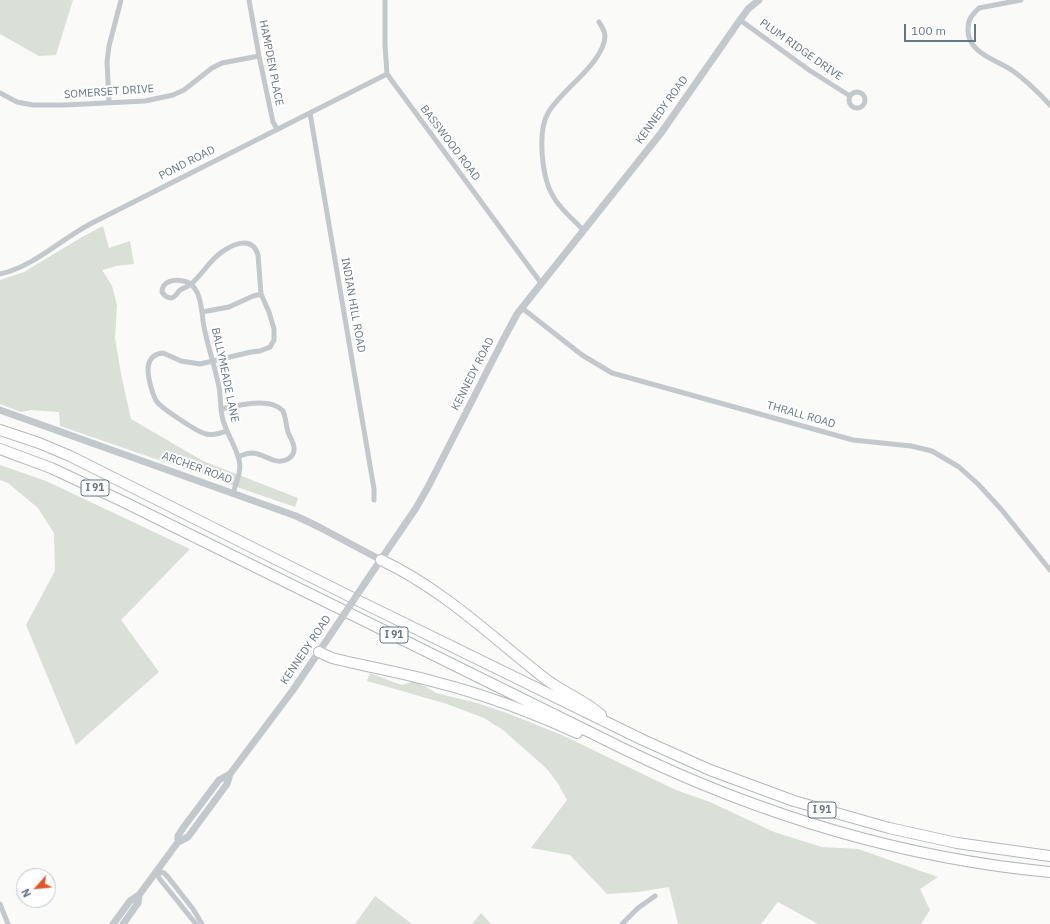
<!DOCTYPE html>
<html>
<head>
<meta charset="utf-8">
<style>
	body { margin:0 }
	#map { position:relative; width:1050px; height:924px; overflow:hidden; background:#fafaf8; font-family:"IBM Plex Sans",sans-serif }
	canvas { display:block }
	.north { position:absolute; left:16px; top:868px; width:40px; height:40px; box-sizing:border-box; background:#fff; border:1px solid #c1c8cd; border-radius:50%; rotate:243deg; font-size:11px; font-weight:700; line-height:16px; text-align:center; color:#657683 }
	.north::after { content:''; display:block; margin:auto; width:14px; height:18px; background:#e4572e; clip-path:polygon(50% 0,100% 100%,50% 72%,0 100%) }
	.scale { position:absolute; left:904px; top:24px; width:72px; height:18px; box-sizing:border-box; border:2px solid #657683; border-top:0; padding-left:5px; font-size:12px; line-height:14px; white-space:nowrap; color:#657683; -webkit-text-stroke:3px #fff; paint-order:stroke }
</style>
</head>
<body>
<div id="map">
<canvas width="1050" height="924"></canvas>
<div class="north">N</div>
<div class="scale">100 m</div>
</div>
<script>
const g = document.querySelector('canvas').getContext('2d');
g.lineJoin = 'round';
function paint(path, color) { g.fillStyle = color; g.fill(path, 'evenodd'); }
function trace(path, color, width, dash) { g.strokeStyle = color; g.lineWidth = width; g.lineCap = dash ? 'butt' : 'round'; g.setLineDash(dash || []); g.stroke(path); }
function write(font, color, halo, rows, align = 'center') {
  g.font = font + ' "IBM Plex Sans",sans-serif'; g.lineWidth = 4; g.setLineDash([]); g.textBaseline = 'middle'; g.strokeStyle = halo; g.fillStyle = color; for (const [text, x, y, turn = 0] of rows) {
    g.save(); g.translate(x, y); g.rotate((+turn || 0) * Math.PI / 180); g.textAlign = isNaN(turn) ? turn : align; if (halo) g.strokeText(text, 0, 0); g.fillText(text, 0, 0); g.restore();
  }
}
paint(new Path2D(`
	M 0,0 L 73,0 L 56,55 L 39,56 L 0,34 Z
	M 103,226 L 109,248 L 130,241 L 134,264 L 116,266 L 102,270 L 112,286 L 117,305 L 115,338 L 121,374 L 131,419 L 203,461 L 298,498 L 295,507 L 60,426 L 59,412 L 31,410 L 21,412 L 0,404 L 0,280 L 24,272 L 82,237 Z
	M 0,465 L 46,481 L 190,549 L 121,620 L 159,672 L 76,745 L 26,625 L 55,571 L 54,533 L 38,508 L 8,483 L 0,480 Z
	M 370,673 L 393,682 L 402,685 L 416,681 L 436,693 L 477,703 L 507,713 L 562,735 L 676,790 L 710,802 L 774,832 L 822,847 L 858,849 L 938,877 L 920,889 L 930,910 L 921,924 L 818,924 L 778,902 L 761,924 L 678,924 L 669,887 L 638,892 L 607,894 L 570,855 L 531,848 L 567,800 L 557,782 L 546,768 L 503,730 L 484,718 L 447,704 L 367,681 Z
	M 375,896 L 412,924 L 355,924 Z
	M 481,913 L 491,924 L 472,924 Z`), '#dadfd7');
const motorway = new Path2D(`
	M 0,430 L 39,443 L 70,456 L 359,601 L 643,740 L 710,770 L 794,801 L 889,828 L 957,843 L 1050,856
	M 0,449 L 51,468 L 124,502 L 624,749 C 758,814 901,858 1050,872
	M 381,560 C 443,589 493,638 547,680 C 564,693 585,700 601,715
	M 319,652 L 332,658 C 368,667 404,673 439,683 C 486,695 533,713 577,733`);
trace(motorway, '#b4b9bd', 12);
trace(new Path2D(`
	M 249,0 L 259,56 L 273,122 L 277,129
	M 385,0 L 385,45 L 387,74 L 541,283
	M 1021,0 L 979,8 C 972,15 968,19 968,29 C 967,53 997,60 1013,71 C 1027,81 1039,93 1050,105
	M 740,20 L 809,70 L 850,96
	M849 100a8 8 0 1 1 16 0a8 8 0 1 1-16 0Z
	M 0,93 L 17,102 L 33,105 L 65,105 L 145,101 L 173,95 L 184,90 L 212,68 L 222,63 L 259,56
	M 109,102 L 107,62 L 109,46 L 121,0
	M 310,113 L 374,489 L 374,500
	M 583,230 C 574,220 559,208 553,196 C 542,178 537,132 548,113 C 561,90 604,63 605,36 C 605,31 602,27 599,22
	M 0,274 C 35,266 61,239 92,223 C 190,173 289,124 387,74
	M 522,308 L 582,355 L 612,373 L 853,440 L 911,446 L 932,451 L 959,467 L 978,484 L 1001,509 L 1050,570
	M 202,312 L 229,307 L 253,296 L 261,294
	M 221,409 C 237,406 260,399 276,406 C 279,407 281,409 283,411 C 286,418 286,426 288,432 C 290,438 295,444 294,450 C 294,454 291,457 288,459 C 275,466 265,454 253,453 C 247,453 242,455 238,457
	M 227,431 C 220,433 213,436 206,434 C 197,432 165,410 159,404 C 154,400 153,393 151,387 C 147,373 144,355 163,353 L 181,361 L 200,364 L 251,352 L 260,351 L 270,347 L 274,340 L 274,329 L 269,312 L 261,294 L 258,255 C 252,234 230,245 218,255 C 208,263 201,276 191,284 C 188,287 183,288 180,290 C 177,293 175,298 171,298 C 166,298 164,295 162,292 C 162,281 174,279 183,281 C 190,282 193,285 197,292 C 202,302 202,316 204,327 C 208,347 215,367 219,387 C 221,398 220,410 223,420 C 227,434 236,447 239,460 C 242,471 236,483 233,493
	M 0,904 L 8,924
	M 196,924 L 159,878 L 157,871 L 164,873 L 168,877 L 193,909 L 202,924
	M 622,924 L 638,908 L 655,896`), '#c3c8cc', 5);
trace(new Path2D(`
	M 0,410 L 296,516 L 319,527 L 381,560
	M 365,583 L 416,508 L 428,487 L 502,342 L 517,314 L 661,133 L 740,20 L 748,9 L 759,0
	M 178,842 L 178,836 L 183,828 L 219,780 L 230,774 L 293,690 L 337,625
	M 113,924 L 130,901 L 139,895 L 178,842 L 188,837 L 227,784 L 230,774
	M 123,924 L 138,903 L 139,895`), '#c3c8cc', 7);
trace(motorway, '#fff', 10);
trace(new Path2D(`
	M 337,625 L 365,583`), '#c3c8cc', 7);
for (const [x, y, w] of [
	[95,488,28],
	[394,635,28],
	[822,810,28]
]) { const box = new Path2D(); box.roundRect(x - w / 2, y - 8, w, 16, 3); g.fillStyle = '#fff'; g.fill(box); trace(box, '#657683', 1); }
write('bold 10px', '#657683', null, [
	["I 91",95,488],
	["I 91",394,635],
	["I 91",822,810]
]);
write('11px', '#657683', '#fff', [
	["PLUM RIDGE DRIVE",801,50,35],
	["HAMPDEN PLACE",271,63,79],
	["SOMERSET DRIVE",109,92,-4],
	["KENNEDY ROAD",662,110,-54],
	["BASSWOOD ROAD",450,143,53],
	["POND ROAD",187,163,-27],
	["INDIAN HILL ROAD",353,305,80],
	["KENNEDY ROAD",473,374,-63],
	["BALLYMEADE LANE",225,375,78],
	["THRALL ROAD",801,415,16],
	["ARCHER ROAD",197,468,20],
	["KENNEDY ROAD",306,650,-56]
]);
</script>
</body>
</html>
